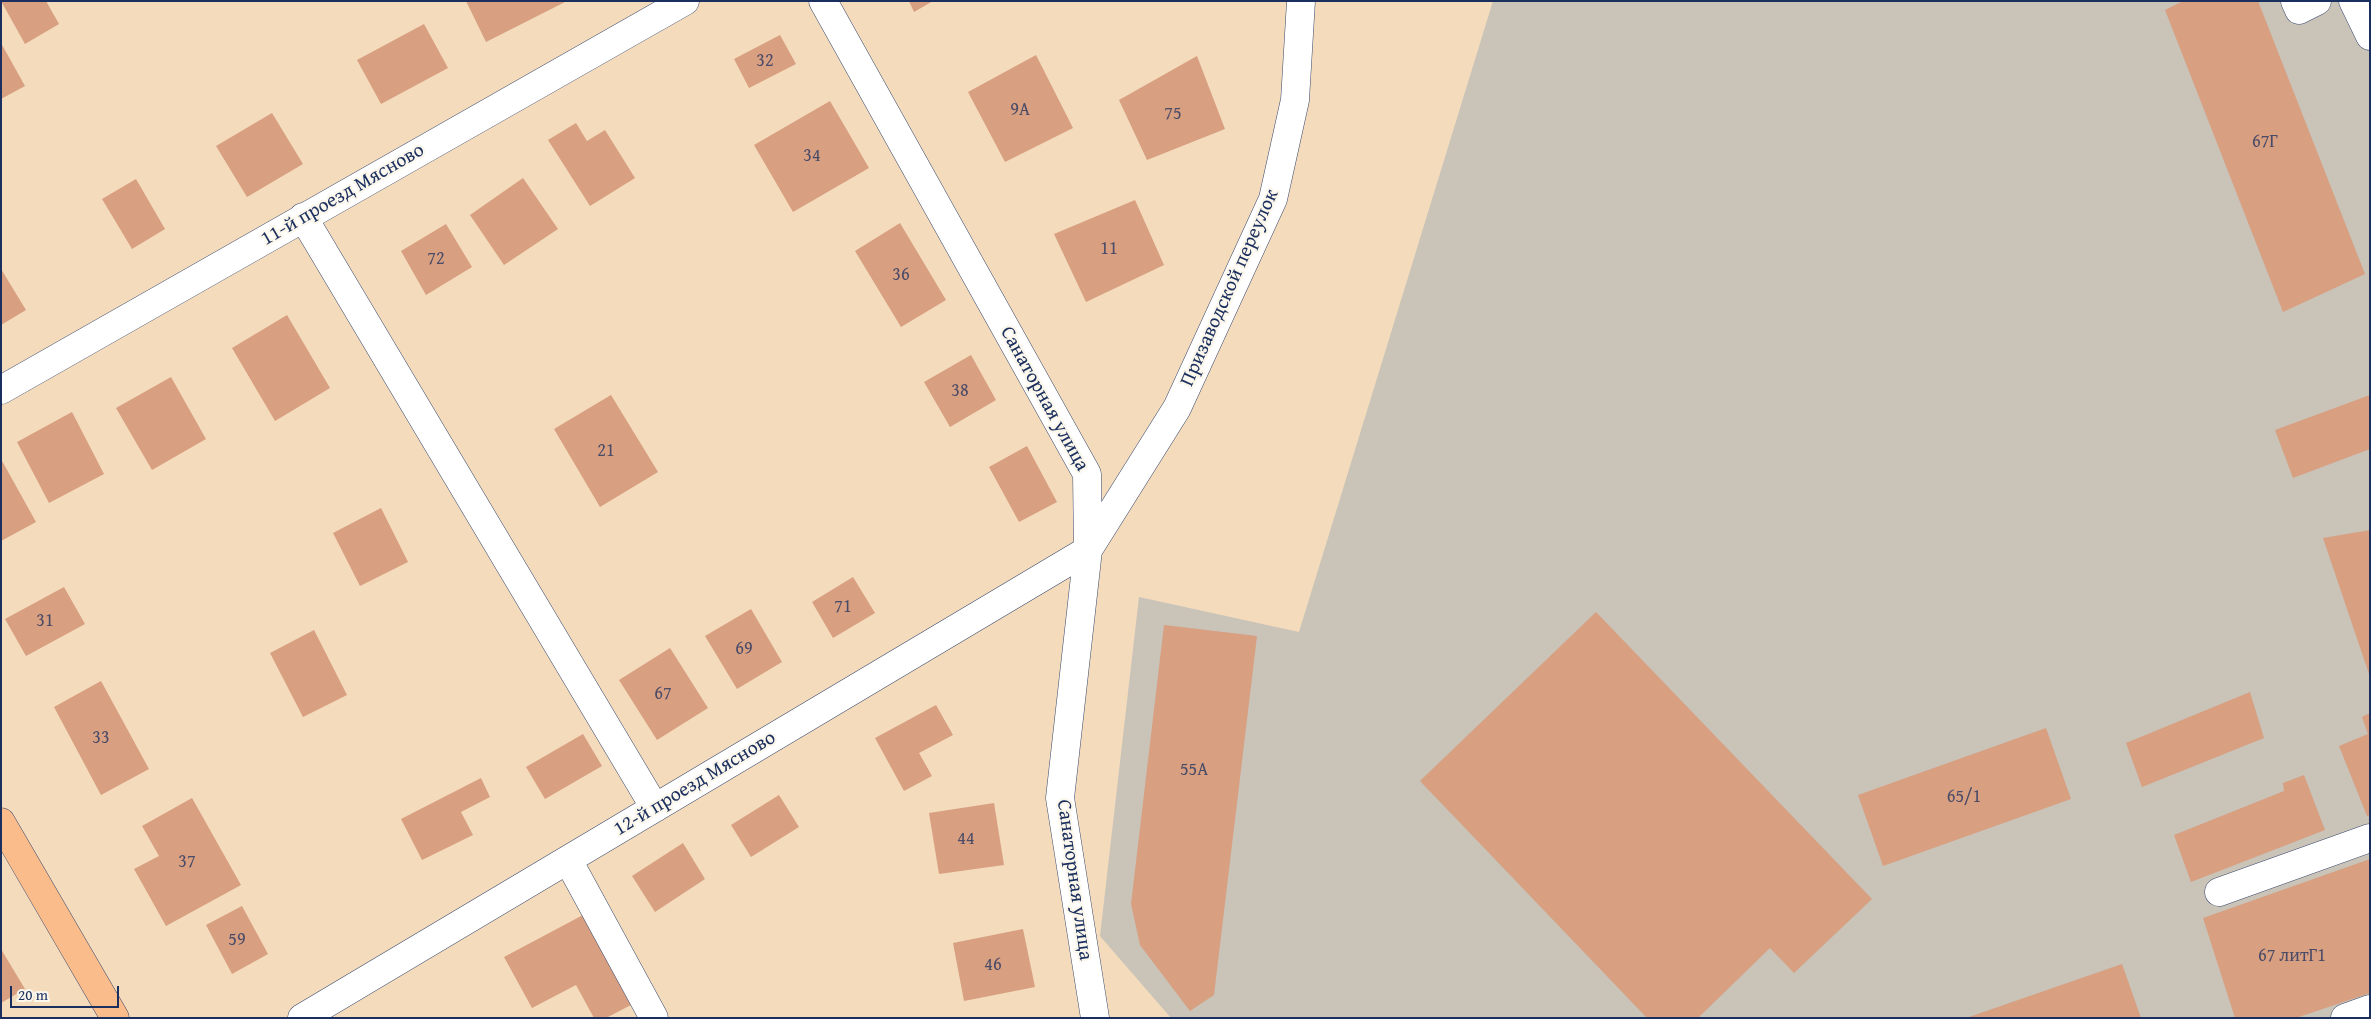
<!DOCTYPE html>
<html>
<head>
<meta charset="utf-8">
<style>
	body { margin:0 }
	#map { position:relative; width:2371px; height:1019px; overflow:hidden; background:#f3dbbc; font-family:"Gentium Book Plus",serif }
	canvas { display:block }
	.frame { position:absolute; inset:0; border:2px solid #1b2f5e; pointer-events:none }
	.scale { position:absolute; left:10px; top:986px; width:109px; height:22px; box-sizing:border-box; border:2px solid #1b2f5e; border-top:0; padding-left:6px; font-size:15px; line-height:18px; white-space:nowrap; color:#1b2f5e; -webkit-text-stroke:4px #fbf7ec; paint-order:stroke }
</style>
</head>
<body>
<div id="map">
<canvas width="2371" height="1019"></canvas>
<div class="frame"></div>
<div class="scale">20 m</div>
</div>
<script>
const g = document.querySelector('canvas').getContext('2d');
g.lineJoin = 'round';
function paint(path, color) { g.fillStyle = color; g.fill(path, 'evenodd'); }
function trace(path, color, width, dash) { g.strokeStyle = color; g.lineWidth = width; g.lineCap = dash ? 'butt' : 'round'; g.setLineDash(dash || []); g.stroke(path); }
function write(font, color, halo, rows, align = 'center') {
  g.font = font + ' "Gentium Book Plus",serif'; g.lineWidth = 4.5; g.setLineDash([]); g.textBaseline = 'middle'; g.strokeStyle = halo; g.fillStyle = color; for (const [text, x, y, turn = 0] of rows) {
    g.save(); g.translate(x, y); g.rotate((+turn || 0) * Math.PI / 180); g.textAlign = isNaN(turn) ? turn : align; if (halo) g.strokeText(text, 0, 0); g.fillText(text, 0, 0); g.restore();
  }
}
paint(new Path2D(`
	M 1493,1 L 2370,1 L 2370,1018 L 1171,1018 L 1100,936 L 1139,597 L 1299,632 Z`), '#c9c3b8');
paint(new Path2D(`
	M 1,1 L 46,1 L 59,24 L 25,44 Z
	M 466,1 L 567,1 L 486,42 Z
	M 909,1 L 933,1 L 914,12 Z
	M 2183,1 L 2258,1 L 2365,274 L 2283,312 L 2165,10 Z
	M 424,24 L 448,68 L 381,104 L 357,60 Z
	M 780,35 L 796,64 L 749,88 L 734,59 Z
	M 1,43 L 25,86 L 1,99 Z
	M 1036,55 L 1073,128 L 1005,162 L 968,92 Z
	M 1197,56 L 1225,129 L 1147,160 L 1119,100 Z
	M 830,101 L 869,168 L 793,212 L 754,145 Z
	M 272,113 L 303,164 L 247,197 L 216,146 Z
	M 576,123 L 587,141 L 605,130 L 635,178 L 590,206 L 548,140 Z
	M 523,178 L 558,229 L 504,265 L 470,215 Z
	M 136,179 L 165,229 L 132,249 L 102,199 Z
	M 1135,200 L 1164,265 L 1086,302 L 1054,234 Z
	M 900,223 L 946,300 L 901,327 L 855,251 Z
	M 446,224 L 472,267 L 426,295 L 401,251 Z
	M 1,269 L 26,310 L 1,325 Z
	M 287,315 L 330,388 L 275,421 L 232,348 Z
	M 971,355 L 996,400 L 950,427 L 924,382 Z
	M 171,377 L 206,439 L 152,470 L 116,408 Z
	M 611,395 L 658,472 L 600,507 L 554,429 Z
	M 2370,395 L 2370,449 L 2293,478 L 2275,430 Z
	M 72,412 L 104,474 L 49,503 L 17,442 Z
	M 1027,446 L 1057,502 L 1019,522 L 989,467 Z
	M 1,459 L 36,522 L 1,541 Z
	M 381,508 L 408,562 L 360,586 L 333,533 Z
	M 2370,530 L 2370,674 L 2369,674 L 2323,538 Z
	M 853,577 L 875,613 L 833,638 L 812,602 Z
	M 64,587 L 85,624 L 26,656 L 5,619 Z
	M 751,609 L 782,662 L 737,689 L 705,636 Z
	M 1596,612 L 1872,899 L 1794,973 L 1770,948 L 1698,1018 L 1647,1018 L 1420,781 Z
	M 1164,625 L 1257,636 L 1214,995 L 1190,1011 L 1140,945 L 1131,904 Z
	M 314,630 L 347,695 L 303,717 L 270,653 Z
	M 670,648 L 708,708 L 657,740 L 619,680 Z
	M 101,681 L 149,769 L 101,795 L 54,707 Z
	M 2250,692 L 2264,738 L 2142,787 L 2126,743 Z
	M 936,705 L 953,735 L 919,753 L 932,776 L 904,791 L 875,738 Z
	M 2370,713 L 2370,815 L 2367,816 L 2339,746 L 2368,734 L 2362,717 Z
	M 2046,728 L 2071,799 L 1883,866 L 1858,795 Z
	M 583,734 L 602,766 L 545,799 L 526,767 Z
	M 2304,775 L 2325,830 L 2191,882 L 2174,835 L 2284,791 L 2283,783 Z
	M 481,778 L 490,797 L 461,812 L 473,835 L 422,860 L 401,819 Z
	M 779,795 L 799,827 L 751,857 L 731,825 Z
	M 192,798 L 241,885 L 166,926 L 134,869 L 159,856 L 142,826 Z
	M 994,803 L 1004,865 L 939,874 L 929,813 Z
	M 683,843 L 705,879 L 655,912 L 632,876 Z
	M 2370,859 L 2370,993 L 2296,1018 L 2235,1018 L 2203,918 Z
	M 242,906 L 268,954 L 232,974 L 206,925 Z
	M 583,915 L 631,1005 L 606,1018 L 594,1018 L 576,985 L 532,1008 L 504,957 Z
	M 1023,929 L 1035,987 L 964,1001 L 953,943 Z
	M 1,949 L 25,989 L 1,1003 Z
	M 2122,964 L 2141,1018 L 1969,1018 L 1969,1017 Z`), '#d89f81');
const minor = new Path2D(`
	M 823,1 L 1087,474 L 1088,550 L 1060,798 L 1095,1018
	M 2295,1 L 2299,10 L 2317,1
	M 2353,1 L 2370,36
	M 303,217 L 655,808
	M 1,390 L 685,1
	M 568,860 L 654,1018
	M 2219,892 L 2370,838
	M 302,1018 L 1088,550 L 1177,408 L 1273,199 L 1295,100 L 1301,1
	M 2345,1018 L 2370,1009`);
const major = new Path2D(`
	M 1,822 L 115,1018`);
trace(minor, '#3b496c', 29);
trace(major, '#3b496c', 29);
trace(minor, '#fff', 28);
trace(major, '#fabc8b', 28);
write('18px', '#4a4b67', null, [
	["32",765,61],
	["9А",1020,110],
	["75",1173,114],
	["67Г",2265,142],
	["34",812,156],
	["11",1109,249],
	["72",436,259],
	["36",901,275],
	["38",960,391],
	["21",606,451],
	["71",843,607],
	["31",45,621],
	["69",744,649],
	["67",663,694],
	["33",101,738],
	["55А",1194,770],
	["65/1",1964,797],
	["44",966,839],
	["37",187,862],
	["59",237,940],
	["67 литГ1",2292,956],
	["46",993,965]
]);
write('20px', '#1b2f5e', '#fbf7ec', [
	["11-й проезд Мясново",343,195,-30],
	["Призаводской переулок",1230,288,-66],
	["Санаторная улица",1044,399,61],
	["12-й проезд Мясново",695,784,-31],
	["Санаторная улица",1074,880,82]
]);
</script>
</body>
</html>
